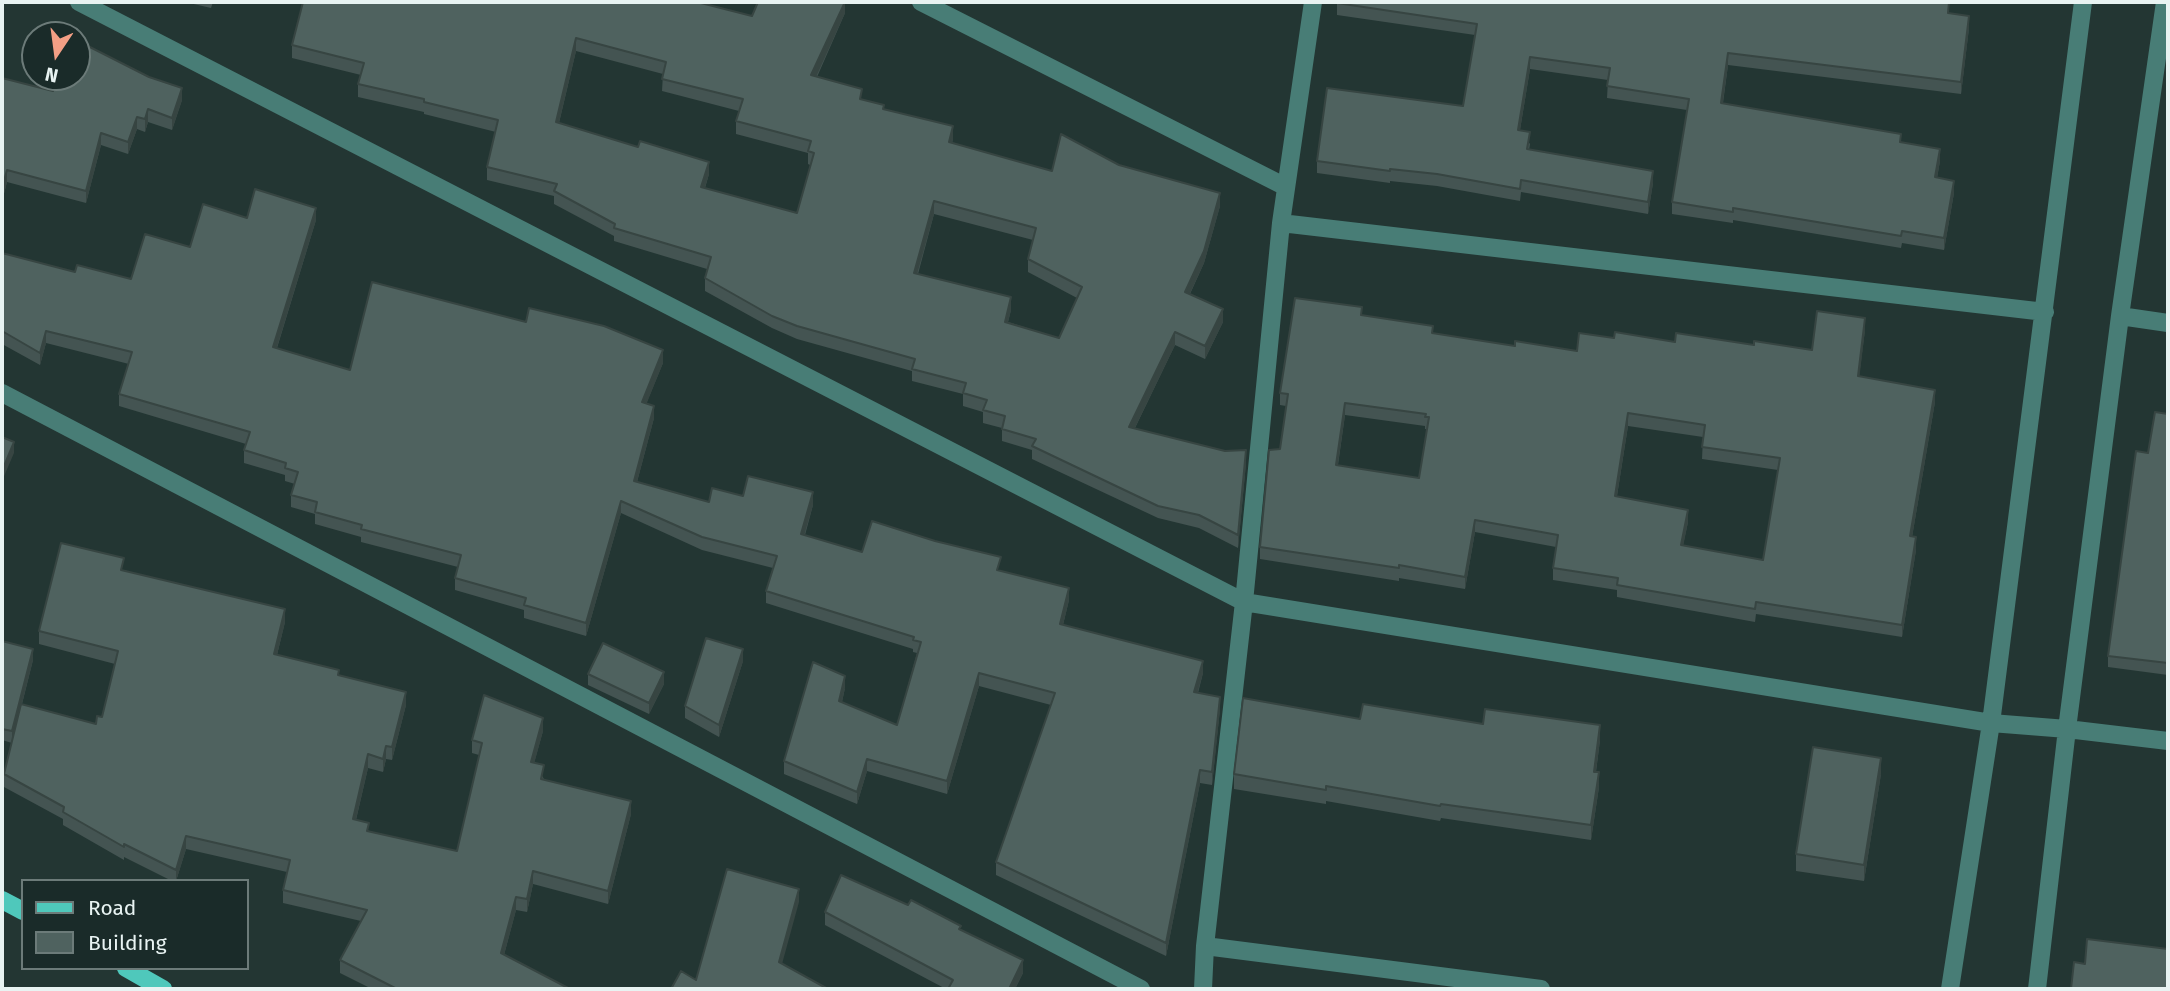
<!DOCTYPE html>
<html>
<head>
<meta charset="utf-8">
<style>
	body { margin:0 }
	#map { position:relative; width:2170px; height:991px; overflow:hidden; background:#233633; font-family:"Fira Sans",sans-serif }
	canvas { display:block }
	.frame { position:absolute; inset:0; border:4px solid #e8f3f2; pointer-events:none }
	.legend { position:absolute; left:21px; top:879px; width:228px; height:91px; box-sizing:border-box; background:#1a2b29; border:2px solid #6c7b79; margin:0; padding:9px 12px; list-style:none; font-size:21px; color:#e8f3f2 }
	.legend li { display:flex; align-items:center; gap:14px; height:35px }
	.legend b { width:35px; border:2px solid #6c7b79 }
	.north { position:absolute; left:21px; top:21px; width:70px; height:70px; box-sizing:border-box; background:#1a2b29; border:2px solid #6c7b79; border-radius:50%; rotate:193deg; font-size:19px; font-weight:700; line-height:28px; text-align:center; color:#e8f3f2 }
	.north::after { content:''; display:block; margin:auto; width:24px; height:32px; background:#f39f85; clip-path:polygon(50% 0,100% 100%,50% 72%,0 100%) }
</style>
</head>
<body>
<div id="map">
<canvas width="2170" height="991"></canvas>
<div class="frame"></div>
<ul class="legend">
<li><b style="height:9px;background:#4fc8bb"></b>Road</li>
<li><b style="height:19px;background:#4f625f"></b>Building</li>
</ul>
<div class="north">N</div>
</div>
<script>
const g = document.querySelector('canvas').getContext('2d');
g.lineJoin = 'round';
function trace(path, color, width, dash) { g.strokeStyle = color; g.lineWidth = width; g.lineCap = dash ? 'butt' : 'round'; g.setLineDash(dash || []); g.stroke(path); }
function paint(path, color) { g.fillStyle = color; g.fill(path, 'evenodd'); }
trace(new Path2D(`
	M 79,2 L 1244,602 L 1991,723 L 2067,729 L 2168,741
	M 921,2 L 1286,187
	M 1281,223 L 2045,312
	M 2120,316 L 2168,323
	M 2,393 L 1141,989
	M 1205,946 L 1541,989
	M 1203,989 L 1205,946 L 1244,602 L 1281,223 L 1313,2
	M 1950,989 L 1991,723 L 2083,2
	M 2037,989 L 2067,729 L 2120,316 L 2165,2`), '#487d76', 18);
trace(new Path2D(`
	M 2,900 L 23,911
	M 126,968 L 163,989`), '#4fc8bb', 18);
paint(new Path2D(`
	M 185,2 L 213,2 L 211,8 Z
	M 1337,2 L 1949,13 L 1969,28 L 1961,94 L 1728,65 L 1723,103 L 1901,143 L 1940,161 L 1937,178 L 1954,193 L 1944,250 L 1902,243 L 1901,248 L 1733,220 L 1733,223 L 1672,214 L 1672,202 L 1687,110 L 1607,98 L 1608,80 L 1530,69 L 1520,130 L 1530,144 L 1529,150 L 1653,183 L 1648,214 L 1521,192 L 1520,201 L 1437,186 L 1390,181 L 1390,183 L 1317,173 L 1317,161 L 1463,106 L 1475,35 L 1337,15 Z
	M 845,13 L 817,77 L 862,100 L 953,139 L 952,143 L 1052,171 L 1119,165 L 1220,206 L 1204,263 L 1190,294 L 1223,322 L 1205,359 L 1175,345 L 1135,428 L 1246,463 L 1238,548 L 1199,528 L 1158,518 L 1032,459 L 1032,450 L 1002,441 L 1002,428 L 983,423 L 983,412 L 963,406 L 963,394 L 912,381 L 912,371 L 797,339 L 772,328 L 705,291 L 705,278 L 707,269 L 614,241 L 614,236 L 554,204 L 554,196 L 487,180 L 487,167 L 496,132 L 424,114 L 424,112 L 358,97 L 358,84 L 361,75 L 292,58 L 292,45 L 752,16 ZM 576,51 L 663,74 L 662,91 L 739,111 L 736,121 L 736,134 L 808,153 L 808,164 L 810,165 L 797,213 L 705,188 L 709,174 L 559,123 ZM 934,214 L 1033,240 L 1028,259 L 1028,272 L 1077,298 L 1059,338 L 1008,322 L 1011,310 L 918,274 Z
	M 149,77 L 182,100 L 172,130 L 148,122 L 145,132 L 137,129 L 128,154 L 101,145 L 86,203 L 7,182 L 2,201 L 2,78 L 53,91 Z
	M 247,218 L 316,220 L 277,348 L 350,370 L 663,363 L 646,404 L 654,418 L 637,482 L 709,502 L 743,496 L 813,505 L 805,535 L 862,552 L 1000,571 L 1069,600 L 1063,625 L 1203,673 L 1198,693 L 1220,709 L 1212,785 L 1200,783 L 1166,956 L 996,875 L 996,862 L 1051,705 L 979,686 L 947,794 L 867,771 L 857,804 L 784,774 L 784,761 L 845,688 L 842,702 L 897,725 L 917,653 L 913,652 L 913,649 L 766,603 L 766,591 L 773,568 L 702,550 L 621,513 L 586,636 L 524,618 L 524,610 L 455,590 L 455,578 L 458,567 L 361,542 L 361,537 L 315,524 L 315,514 L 291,507 L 291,495 L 295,484 L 285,481 L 285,475 L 244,463 L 244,450 L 246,444 L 119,406 L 119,394 L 129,364 L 46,343 L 40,365 L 2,344 L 2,253 L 75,272 L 131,279 Z
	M 1362,315 L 1433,334 L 1515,346 L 1577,351 L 1614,338 L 1675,342 L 1754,345 L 1812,350 L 1865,330 L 1859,377 L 1935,402 L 1912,537 L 1916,550 L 1902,637 L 1756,614 L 1755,622 L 1617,597 L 1617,590 L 1553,580 L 1553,568 L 1556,547 L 1475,532 L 1465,589 L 1399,578 L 1399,581 L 1260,559 L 1260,547 L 1280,449 L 1286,406 L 1280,405 L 1280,393 ZM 1345,415 L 1425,426 L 1425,429 L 1427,429 L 1419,478 L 1338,465 ZM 1628,426 L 1703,437 L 1702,459 L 1778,470 L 1763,560 L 1683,545 L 1688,522 L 1617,496 Z
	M 2168,414 L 2168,675 L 2108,667 L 2108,656 L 2148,453 Z
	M 124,570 L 285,622 L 277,655 L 339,675 L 406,705 L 392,760 L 386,759 L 383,772 L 368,768 L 356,820 L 369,831 L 457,851 L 479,755 L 472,753 L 472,740 L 543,731 L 534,763 L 544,779 L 631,814 L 608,904 L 533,884 L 527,912 L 516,910 L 504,955 L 570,989 L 372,989 L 340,973 L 340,960 L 361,921 L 283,903 L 283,890 L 287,872 L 186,849 L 176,881 L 172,881 L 124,857 L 124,860 L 63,825 L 63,819 L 4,787 L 4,774 L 12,743 L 2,740 L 2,641 L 33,660 L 22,704 L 96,724 L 102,717 L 115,664 L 39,644 L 39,631 Z
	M 743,661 L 719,737 L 685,718 L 685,706 Z
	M 588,674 L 664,684 L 649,714 L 588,685 Z
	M 1360,719 L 1483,724 L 1600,740 L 1596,772 L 1599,787 L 1591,840 L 1441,818 L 1440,821 L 1326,801 L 1326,804 L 1234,789 L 1234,774 Z
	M 1881,774 L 1864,881 L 1796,871 L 1796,854 Z
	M 825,912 L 961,930 L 1023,973 L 1015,989 L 946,989 L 825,925 Z`), '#445452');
paint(new Path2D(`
	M 845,2 L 845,13 L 811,88 L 811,75 Z
	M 1969,16 L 1969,28 L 1961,94 L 1961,82 Z
	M 576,38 L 576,51 L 556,135 L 556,122 Z
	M 1728,53 L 1728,65 L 1721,115 L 1721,103 Z
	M 1530,57 L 1530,69 L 1518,142 L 1518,130 Z
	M 182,88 L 182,100 L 172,130 L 172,118 Z
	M 148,109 L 148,122 L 145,132 L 145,119 Z
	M 137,117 L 137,129 L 128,154 L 128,142 Z
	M 953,126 L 953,139 L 949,155 L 949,142 Z
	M 101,133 L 101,145 L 86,203 L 86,191 Z
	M 1940,149 L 1940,161 L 1935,189 L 1935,177 Z
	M 709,162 L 709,174 L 701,200 L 701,187 Z
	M 7,170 L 7,182 L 2,201 L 2,188 Z
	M 1653,171 L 1653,183 L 1648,214 L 1648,202 Z
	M 1954,181 L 1954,193 L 1944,250 L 1944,238 Z
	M 1220,193 L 1220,206 L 1204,263 L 1185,304 L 1185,292 Z
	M 934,201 L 934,214 L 914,285 L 914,273 Z
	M 316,208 L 316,220 L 273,360 L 273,347 Z
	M 1011,297 L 1011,310 L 1005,334 L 1005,322 Z
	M 1223,309 L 1223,322 L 1205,359 L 1205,346 Z
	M 1865,318 L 1865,330 L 1858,389 L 1858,376 Z
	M 46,331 L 46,343 L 40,365 L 40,353 Z
	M 1175,332 L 1175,345 L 1129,440 L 1129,427 Z
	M 663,350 L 663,363 L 642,415 L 642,402 Z
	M 1935,390 L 1935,402 L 1910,549 L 1910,536 Z
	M 1345,403 L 1345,415 L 1336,477 L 1336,465 Z
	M 654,406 L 654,418 L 634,493 L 634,481 Z
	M 1628,413 L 1628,426 L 1615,508 L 1615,496 Z
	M 14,442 L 14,453 L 2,481 L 2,471 Z
	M 1246,450 L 1246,463 L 1238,548 L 1238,535 Z
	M 813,492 L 813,505 L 801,546 L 801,534 Z
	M 621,501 L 621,513 L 586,636 L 586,623 Z
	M 1688,510 L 1688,522 L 1681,557 L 1681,545 Z
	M 1475,520 L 1475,532 L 1465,589 L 1465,577 Z
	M 1916,537 L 1916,550 L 1902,637 L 1902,625 Z
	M 1069,588 L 1069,600 L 1060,637 L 1060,624 Z
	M 285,609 L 285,622 L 274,667 L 274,654 Z
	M 33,649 L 33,660 L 12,743 L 12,731 Z
	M 743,649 L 743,661 L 719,737 L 719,725 Z
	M 1203,661 L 1203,673 L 1194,705 L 1194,692 Z
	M 664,672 L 664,684 L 649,714 L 649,703 Z
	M 979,673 L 979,686 L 947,794 L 947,781 Z
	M 845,676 L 845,688 L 839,714 L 839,701 Z
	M 406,692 L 406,705 L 392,760 L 392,747 Z
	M 1220,697 L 1220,709 L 1212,785 L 1212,772 Z
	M 543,718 L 543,731 L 531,775 L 531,762 Z
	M 1600,725 L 1600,740 L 1594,786 L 1594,772 Z
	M 386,746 L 386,759 L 383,772 L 383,759 Z
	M 368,754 L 368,768 L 353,832 L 353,819 Z
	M 1881,758 L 1881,774 L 1864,881 L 1864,865 Z
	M 867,759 L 867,771 L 857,804 L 857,792 Z
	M 1200,770 L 1200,783 L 1166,956 L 1166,943 Z
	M 1599,772 L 1599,787 L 1591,840 L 1591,825 Z
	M 631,801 L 631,814 L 608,904 L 608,891 Z
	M 186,836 L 186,849 L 176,881 L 176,870 Z
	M 533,871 L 533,884 L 527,912 L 527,899 Z
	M 799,889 L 799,902 L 779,975 L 779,962 Z
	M 516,897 L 516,910 L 501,966 L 501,953 Z
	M 1023,960 L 1023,973 L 1015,989 L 1009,989 Z`), '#374542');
const building = new Path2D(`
	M 303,2 L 697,2 L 752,16 L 758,2 L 845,2 L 811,75 L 862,89 L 860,99 L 884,105 L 883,109 L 953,126 L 949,142 L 1052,171 L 1061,134 L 1119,165 L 1220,193 L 1204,251 L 1185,292 L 1223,309 L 1205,346 L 1175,332 L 1129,427 L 1225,451 L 1246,450 L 1238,535 L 1199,515 L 1158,506 L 1032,446 L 1036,439 L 1002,429 L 1005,416 L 983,410 L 987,400 L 963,393 L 966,383 L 912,369 L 915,359 L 797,326 L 772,316 L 705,278 L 711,257 L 614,228 L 615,224 L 554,191 L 557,184 L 487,167 L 498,120 L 424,102 L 424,99 L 358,84 L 364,63 L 292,45 ZM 576,38 L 666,62 L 662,79 L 743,99 L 736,121 L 811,141 L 808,151 L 814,153 L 797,213 L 701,187 L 709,162 L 640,141 L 638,147 L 556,122 ZM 934,201 L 1036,228 L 1028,259 L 1082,287 L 1059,338 L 1005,322 L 1011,297 L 914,273 Z
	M 1337,2 L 1949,2 L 1948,13 L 1969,16 L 1961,82 L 1728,53 L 1721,103 L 1901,134 L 1900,142 L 1940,149 L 1935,177 L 1954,181 L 1944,238 L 1902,231 L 1901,236 L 1733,208 L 1733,212 L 1672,202 L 1689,99 L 1607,86 L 1610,68 L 1530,57 L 1518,130 L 1530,132 L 1527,149 L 1653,171 L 1648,202 L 1521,180 L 1520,189 L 1437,174 L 1390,169 L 1390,171 L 1317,161 L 1327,88 L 1463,106 L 1477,24 L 1337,3 Z
	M 78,41 L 149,77 L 182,88 L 172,118 L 148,109 L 145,119 L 137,117 L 128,142 L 101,133 L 86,191 L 7,170 L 2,188 L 2,78 L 53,91 L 60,77 L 77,77 L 77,43 Z
	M 255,189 L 316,208 L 273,347 L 350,370 L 372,282 L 526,322 L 529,308 L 604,326 L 663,350 L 642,402 L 654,406 L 634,481 L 709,502 L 712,488 L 743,496 L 748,476 L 813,492 L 801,534 L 862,552 L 872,521 L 935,541 L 1001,557 L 997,570 L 1069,588 L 1060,624 L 1203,661 L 1194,692 L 1220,697 L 1212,772 L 1200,770 L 1166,943 L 996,862 L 1055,693 L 979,673 L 947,781 L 867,759 L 857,792 L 784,761 L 813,662 L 845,676 L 839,701 L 897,725 L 921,642 L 913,640 L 914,637 L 766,591 L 777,556 L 702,537 L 621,501 L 586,623 L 524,605 L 526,598 L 455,578 L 461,555 L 361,529 L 362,525 L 315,512 L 317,502 L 291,495 L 298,472 L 285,468 L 286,463 L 244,450 L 250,432 L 119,394 L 132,352 L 46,331 L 40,353 L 2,331 L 2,253 L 75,272 L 77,265 L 131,279 L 145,234 L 190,247 L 203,204 L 247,218 Z
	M 1295,298 L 1362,307 L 1361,315 L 1433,326 L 1432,333 L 1515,346 L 1515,341 L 1577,351 L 1579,333 L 1614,338 L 1615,332 L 1675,342 L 1676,333 L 1754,345 L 1754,341 L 1812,350 L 1817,311 L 1865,318 L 1858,376 L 1935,390 L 1910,536 L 1916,537 L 1902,625 L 1756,602 L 1755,609 L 1617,585 L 1618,578 L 1553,568 L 1558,535 L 1475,520 L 1465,577 L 1399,565 L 1399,568 L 1260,547 L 1269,450 L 1280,449 L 1288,394 L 1280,393 ZM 1345,403 L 1426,414 L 1425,417 L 1429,417 L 1419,478 L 1336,465 ZM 1628,413 L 1705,425 L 1702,447 L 1780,458 L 1763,560 L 1681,545 L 1688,510 L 1615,496 Z
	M 2155,412 L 2168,414 L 2168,663 L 2108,656 L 2136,451 L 2148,453 Z
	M 2,437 L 14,442 L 2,471 Z
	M 61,543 L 124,558 L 121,570 L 285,609 L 274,654 L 339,670 L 338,675 L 406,692 L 392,747 L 386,746 L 383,759 L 368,754 L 353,819 L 369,823 L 367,831 L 457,851 L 482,743 L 472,740 L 484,695 L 543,718 L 531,762 L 544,765 L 541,779 L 631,801 L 608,891 L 533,871 L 527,899 L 516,897 L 501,953 L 570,989 L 397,989 L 340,960 L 367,910 L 283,890 L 290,860 L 186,836 L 176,870 L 124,844 L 124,847 L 63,812 L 64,807 L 4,774 L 21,704 L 96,724 L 97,716 L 102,717 L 118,651 L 39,631 Z
	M 706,638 L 743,649 L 719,725 L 685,706 Z
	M 2,641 L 33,649 L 12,731 L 2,729 Z
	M 603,643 L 664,672 L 649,703 L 588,674 Z
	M 1243,698 L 1360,719 L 1363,704 L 1483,724 L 1485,709 L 1600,725 L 1594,772 L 1599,772 L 1591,825 L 1441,804 L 1440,806 L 1326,786 L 1326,790 L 1234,774 Z
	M 1813,747 L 1881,758 L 1864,865 L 1796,854 Z
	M 727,869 L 799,889 L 779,962 L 828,989 L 671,989 L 681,971 L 696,980 Z
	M 841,875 L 908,905 L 911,900 L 961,926 L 959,929 L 1023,960 L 1009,989 L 948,989 L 953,980 L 825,912 Z
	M 2087,939 L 2168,949 L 2168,989 L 2071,989 L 2074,962 L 2085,964 Z`);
paint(building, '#4f625f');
trace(building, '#374542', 2);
</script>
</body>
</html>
